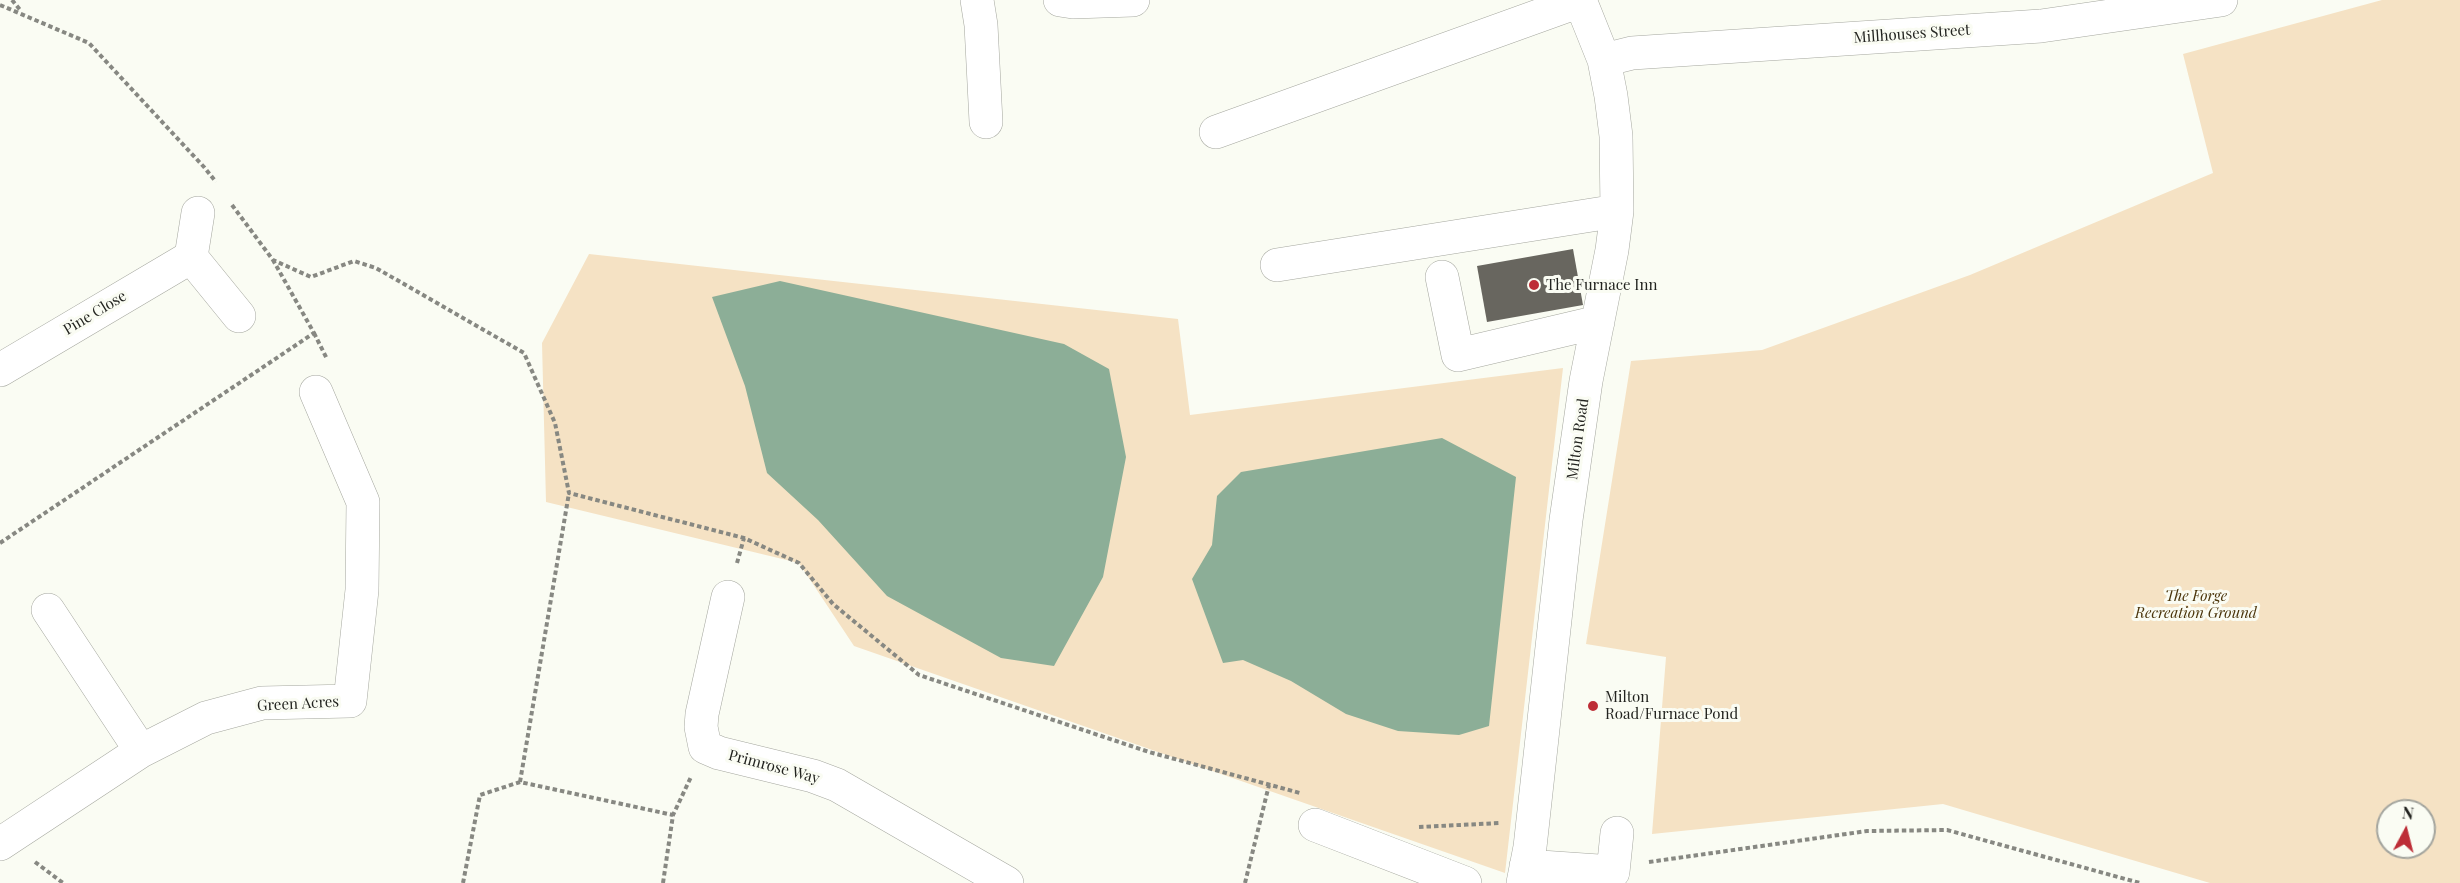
<!DOCTYPE html>
<html>
<head>
<meta charset="utf-8">
<style>
	body { margin:0 }
	#map { position:relative; width:2460px; height:883px; overflow:hidden; background:#fafcf3; font-family:"Playfair Display",serif }
	canvas { display:block }
	.north { position:absolute; left:2376px; top:799px; width:60px; height:60px; box-sizing:border-box; background:#fafcf3; border:2px solid #a4a59e; border-radius:50%; rotate:7deg; font-size:16px; font-weight:700; line-height:24px; text-align:center; color:#22231f }
	.north::after { content:''; display:block; margin:auto; width:21px; height:27px; background:#bd2d36; clip-path:polygon(50% 0,100% 100%,50% 72%,0 100%) }
</style>
</head>
<body>
<div id="map">
<canvas width="2460" height="883"></canvas>
<div class="north">N</div>
</div>
<script>
const g = document.querySelector('canvas').getContext('2d');
g.lineJoin = 'round';
function paint(path, color) { g.fillStyle = color; g.fill(path, 'evenodd'); }
function trace(path, color, width, dash) { g.strokeStyle = color; g.lineWidth = width; g.lineCap = dash ? 'butt' : 'round'; g.setLineDash(dash || []); g.stroke(path); }
function write(font, color, halo, rows, align = 'center') {
  g.font = font + ' "Playfair Display",serif'; g.lineWidth = 6; g.setLineDash([]); g.textBaseline = 'middle'; g.strokeStyle = halo; g.fillStyle = color; for (const [text, x, y, turn = 0] of rows) {
    g.save(); g.translate(x, y); g.rotate((+turn || 0) * Math.PI / 180); g.textAlign = isNaN(turn) ? turn : align; if (halo) g.strokeText(text, 0, 0); g.fillText(text, 0, 0); g.restore();
  }
}
paint(new Path2D(`
	M 2382,0 L 2460,0 L 2460,883 L 2210,883 L 1943,804 L 1652,834 L 1666,657 L 1586,644 L 1631,361 L 1762,350 L 1970,275 L 2213,173 L 2183,54 ZM 2388,811 L 2424,811 L 2424,847 L 2388,847 Z
	M 589,254 L 1178,319 L 1190,415 L 1563,368 L 1505,873 L 854,646 L 799,563 L 546,502 L 542,343 Z`), '#f5e2c4');
paint(new Path2D(`
	M 780,281 L 1064,344 L 1109,369 L 1126,457 L 1103,577 L 1054,666 L 1001,658 L 887,596 L 818,520 L 767,473 L 745,386 L 712,297 Z
	M 1442,438 L 1516,477 L 1489,726 L 1459,735 L 1398,731 L 1346,714 L 1291,681 L 1243,660 L 1223,663 L 1192,579 L 1212,545 L 1217,496 L 1241,472 Z`), '#8cae97');
paint(new Path2D(`
	M 1573,249 L 1583,305 L 1487,322 L 1477,266 Z`), '#68665f');
const minor = new Path2D(`
	M 977,0 L 981,25 L 986,122
	M 1060,0 L 1073,2 L 1133,0
	M 1604,60 L 1632,53 L 2041,26 L 2221,0
	M 1216,132 L 1580,1
	M 198,213 L 191,257 L 239,316
	M 1277,265 L 1617,211
	M 1442,277 L 1458,355 L 1598,322
	M 0,370 L 191,257
	M 728,597 L 702,714 L 701,727 L 705,747 L 719,753 L 813,776 L 837,785 L 1007,883
	M 48,610 L 141,751
	M 1315,825 L 1465,883
	M 0,844 L 141,751 L 206,718 L 262,703 L 350,701 L 362,590 L 363,502 L 316,392
	M 1526,866 L 1613,872 L 1617,833
	M 1523,883 L 1530,847 L 1566,520 L 1586,381 L 1612,250 L 1617,211 L 1616,136 L 1611,96 L 1604,60 L 1580,0`);
trace(minor, '#a5a79f', 34);
trace(new Path2D(`
	M 12,0 L 21,11
	M 0,5 L 89,43 L 204,167 L 216,182
	M 232,205 L 273,260 L 311,277 L 354,261 L 376,268 L 524,353 L 555,423 L 569,493 L 744,538 L 799,563 L 833,604 L 919,675 L 1149,752 L 1300,793
	M 314,333 L 327,359
	M 0,543 L 314,333 L 273,260
	M 737,563 L 744,538
	M 520,782 L 569,493
	M 1419,827 L 1499,823
	M 35,862 L 63,883
	M 1649,862 L 1867,831 L 1947,830 L 2140,883
	M 463,883 L 480,795 L 520,782 L 673,815
	M 663,883 L 673,815 L 691,777
	M 1245,883 L 1269,785`), '#878882', 4, [4.5, 3]);
trace(minor, '#fff', 33);
for (const [x, y, r, color] of [
	[1534,285,6,"#bd2d36"],
	[1593,706,6,"#bd2d36"]
]) { const dot = new Path2D(); dot.arc(x, y, r, 0, 2 * Math.PI); g.fillStyle = color; g.fill(dot); trace(dot, '#fafcf3', 2); }
write('15px', '#22231f', '#fafcf3', [
	["Millhouses Street",1912,34,-4],
	["Pine Close",95,313,-31],
	["Milton Road",1578,439,-82],
	["Green Acres",298,704,-3],
	["Primrose Way",774,767,15]
]);
write('15px', '#22231f', '#fafcf3', [
	["The Furnace Inn",1546,285],
	["Milton",1605,697],
	["Road/Furnace Pond",1605,714]
], 'left');
write('italic 15px', '#4a340a', '#fafcf3', [
	["The Forge",2196,596],
	["Recreation Ground",2196,613]
]);
</script>
</body>
</html>
